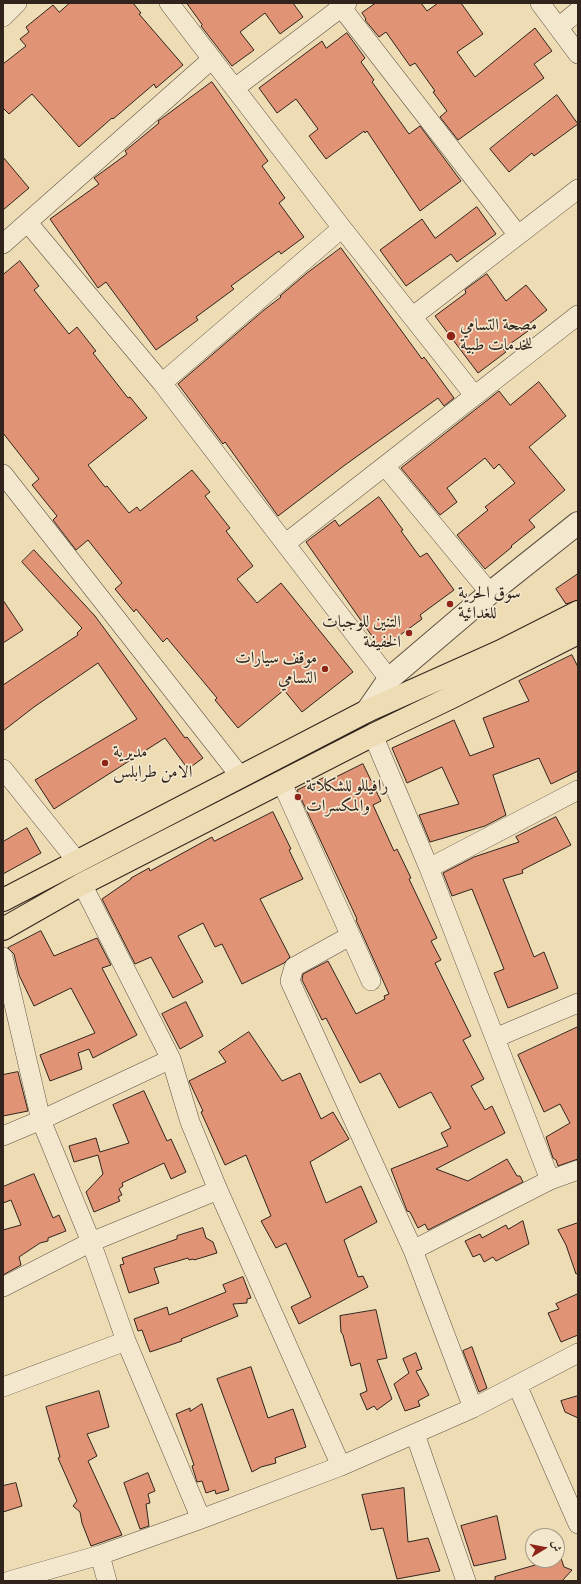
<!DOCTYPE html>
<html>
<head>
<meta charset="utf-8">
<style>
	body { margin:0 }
	#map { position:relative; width:581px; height:1584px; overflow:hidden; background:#eddcb4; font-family:"IM FELL Double Pica",Amiri,serif }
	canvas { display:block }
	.frame { position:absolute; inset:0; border:4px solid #31241d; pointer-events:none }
	.north { position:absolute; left:525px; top:1528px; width:40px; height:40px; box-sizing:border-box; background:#f3e8ce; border:1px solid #a59a87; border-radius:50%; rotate:80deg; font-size:11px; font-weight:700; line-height:16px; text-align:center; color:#31241d }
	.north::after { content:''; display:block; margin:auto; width:14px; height:18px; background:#8f2418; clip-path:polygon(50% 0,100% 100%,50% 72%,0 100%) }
</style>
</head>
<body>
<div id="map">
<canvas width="581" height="1584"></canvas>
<div class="frame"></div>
<div class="north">ش</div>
</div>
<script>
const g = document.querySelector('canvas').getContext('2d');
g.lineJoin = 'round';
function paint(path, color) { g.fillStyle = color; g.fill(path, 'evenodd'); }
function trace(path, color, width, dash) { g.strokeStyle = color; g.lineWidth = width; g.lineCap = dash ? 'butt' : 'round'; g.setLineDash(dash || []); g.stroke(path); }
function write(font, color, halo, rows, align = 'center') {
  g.font = font + ' "IM FELL Double Pica",Amiri,serif'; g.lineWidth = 3.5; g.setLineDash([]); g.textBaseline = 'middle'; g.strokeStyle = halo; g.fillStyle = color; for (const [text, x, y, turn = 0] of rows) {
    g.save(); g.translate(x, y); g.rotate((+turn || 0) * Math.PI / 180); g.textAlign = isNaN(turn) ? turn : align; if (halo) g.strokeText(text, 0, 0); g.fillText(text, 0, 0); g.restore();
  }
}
const building = new Path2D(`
	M 70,3 L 133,3 L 141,13 L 139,14 L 183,65 L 156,88 L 154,84 L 113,119 L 112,118 L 79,147 L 32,94 L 9,114 L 3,108 L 3,64 L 26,46 L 20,39 L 29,32 L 26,27 L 53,5 L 59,12 Z
	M 187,3 L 293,3 L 303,17 L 280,34 L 265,13 L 240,32 L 254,50 L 232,66 L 201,26 L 202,25 Z
	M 376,3 L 421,3 L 427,11 L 438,3 L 461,3 L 483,34 L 457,52 L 475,77 L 535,28 L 552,51 L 534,64 L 544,78 L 458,140 L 440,117 L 447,111 L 433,92 L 435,91 L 415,63 L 410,66 L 386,32 L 379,37 L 365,20 L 366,19 L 362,13 Z
	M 347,33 L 365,58 L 361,62 L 374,80 L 372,82 L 409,134 L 420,126 L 461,181 L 420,211 L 367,131 L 365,133 L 364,131 L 326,159 L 309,136 L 318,129 L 296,99 L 277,113 L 259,88 L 322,41 L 326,48 Z
	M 212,82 L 268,161 L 262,166 L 285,198 L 279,203 L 304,237 L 281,254 L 279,251 L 231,286 L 234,289 L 196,317 L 198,320 L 156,350 L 106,282 L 98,288 L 50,219 L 99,184 L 94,178 L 127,154 L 125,151 L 159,123 L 158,121 L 161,119 Z
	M 557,95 L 578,124 L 534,156 L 532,153 L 509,172 L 490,149 Z
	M 3,157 L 29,188 L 3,210 Z
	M 477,207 L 496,234 L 457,262 L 451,254 L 406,286 L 380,250 L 422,219 L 435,238 Z
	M 341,248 L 422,359 L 424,357 L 454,398 L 444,406 L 438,398 L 345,465 L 278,516 L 225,442 L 223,444 L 178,384 L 264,310 L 281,297 L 280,296 L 307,273 Z
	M 20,261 L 39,286 L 34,290 L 69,334 L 77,327 L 96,351 L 93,353 L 128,398 L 130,397 L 147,418 L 88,465 L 105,487 L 107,486 L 129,513 L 137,507 L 140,511 L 192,470 L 210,492 L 205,496 L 230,528 L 226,531 L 253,566 L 237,579 L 257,603 L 281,583 L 353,672 L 302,712 L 284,690 L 238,728 L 215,700 L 217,698 L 167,638 L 163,642 L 136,609 L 134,612 L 115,589 L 122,583 L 88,540 L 76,550 L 53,520 L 57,516 L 32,485 L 39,479 L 3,433 L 3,275 Z
	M 487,274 L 506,301 L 526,285 L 547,310 L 525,327 L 528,331 L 503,349 L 506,352 L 478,373 L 435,316 L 466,293 L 465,290 Z
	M 539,382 L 566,416 L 529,447 L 565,490 L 529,520 L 535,527 L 511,546 L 512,547 L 485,569 L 457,535 L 488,510 L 485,507 L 515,483 L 499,464 L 494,469 L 485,458 L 447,488 L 457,502 L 440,515 L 401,468 L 499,391 L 510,405 Z
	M 379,497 L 403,530 L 401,531 L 420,557 L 427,553 L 454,590 L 420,615 L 422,619 L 381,649 L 306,542 L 335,520 L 339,526 Z
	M 34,550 L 95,616 L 185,738 L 187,737 L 203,758 L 188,769 L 165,738 L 54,809 L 35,780 L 137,719 L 98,663 L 34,707 L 3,731 L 3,685 L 78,635 L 77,633 L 82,628 L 22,562 Z
	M 578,574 L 578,600 L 566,604 L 556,589 Z
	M 3,600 L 23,630 L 3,643 Z
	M 572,655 L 578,667 L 578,771 L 551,784 L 539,758 L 493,775 L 506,815 L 485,826 L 430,842 L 419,815 L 459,804 L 442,767 L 407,783 L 392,748 L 454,720 L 470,756 L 494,747 L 483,718 L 529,701 L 519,681 Z
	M 363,764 L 381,801 L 373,805 L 394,851 L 397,849 L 411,878 L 409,879 L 437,938 L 431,941 L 441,960 L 435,963 L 471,1036 L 463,1040 L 484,1079 L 471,1086 L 485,1110 L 492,1106 L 505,1133 L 436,1169 L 468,1181 L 507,1159 L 517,1176 L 520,1176 L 523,1182 L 428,1230 L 425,1224 L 418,1228 L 410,1212 L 407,1211 L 391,1169 L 448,1146 L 441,1133 L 451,1128 L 431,1092 L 399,1108 L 380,1073 L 360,1083 L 326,1018 L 322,1020 L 302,980 L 303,974 L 328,961 L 356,1014 L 385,999 L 384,996 L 389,994 L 356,920 L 357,919 L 297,790 L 325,777 L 327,781 Z
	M 273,812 L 291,849 L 289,850 L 303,879 L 260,899 L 290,957 L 284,963 L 242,984 L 222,944 L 215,947 L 203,923 L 178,936 L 203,982 L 173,998 L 151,957 L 135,964 L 102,899 L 131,879 L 131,878 L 149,868 L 150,871 L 212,837 L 214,841 Z
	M 556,817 L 571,845 L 522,870 L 523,873 L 503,879 L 534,957 L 544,952 L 558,988 L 508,1008 L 494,973 L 504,969 L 472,889 L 452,896 L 443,873 L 474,857 L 519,842 L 516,837 Z
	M 27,828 L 41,853 L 3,874 L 3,842 Z
	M 41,931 L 54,956 L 97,938 L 111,965 L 102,968 L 137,1035 L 93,1058 L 89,1049 L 78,1053 L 82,1069 L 50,1081 L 40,1055 L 95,1033 L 71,988 L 34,1006 L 19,975 L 14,954 L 8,948 Z
	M 186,1002 L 203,1036 L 180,1049 L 162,1014 Z
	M 578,1027 L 578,1159 L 558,1166 L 556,1160 L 553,1158 L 546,1137 L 570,1123 L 560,1104 L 544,1112 L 518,1055 Z
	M 249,1032 L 282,1081 L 300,1073 L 321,1119 L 333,1112 L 349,1139 L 310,1162 L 326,1203 L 361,1186 L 377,1222 L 344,1240 L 358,1277 L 363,1276 L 368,1287 L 299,1324 L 291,1307 L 311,1297 L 286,1243 L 276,1248 L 261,1221 L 271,1216 L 246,1155 L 225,1165 L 201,1112 L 203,1111 L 189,1081 L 226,1062 L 219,1052 Z
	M 18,1072 L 28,1111 L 3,1116 L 3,1075 Z
	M 144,1091 L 167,1141 L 171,1139 L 186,1172 L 171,1179 L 164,1163 L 122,1183 L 123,1186 L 119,1189 L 122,1195 L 118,1197 L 120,1201 L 94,1212 L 86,1192 L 103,1174 L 98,1155 L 74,1162 L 69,1146 L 96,1138 L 100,1152 L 129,1143 L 113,1105 Z
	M 34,1174 L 53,1218 L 59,1215 L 66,1231 L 48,1238 L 48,1241 L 40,1243 L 19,1257 L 21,1265 L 3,1275 L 3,1230 L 21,1225 L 11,1200 L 3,1203 L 3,1187 Z
	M 523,1221 L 529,1244 L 496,1261 L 493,1257 L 484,1262 L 480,1254 L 473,1257 L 465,1241 L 480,1234 L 482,1238 L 506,1225 L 508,1229 Z
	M 578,1223 L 578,1273 L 576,1274 L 566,1245 L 558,1230 Z
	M 203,1228 L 206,1238 L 213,1242 L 217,1253 L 194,1260 L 193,1259 L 189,1260 L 188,1258 L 154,1268 L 159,1283 L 129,1293 L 120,1265 L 124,1264 L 122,1258 L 177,1239 L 177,1236 Z
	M 243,1277 L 251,1298 L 247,1299 L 247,1303 L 233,1304 L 238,1316 L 181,1339 L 182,1341 L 150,1352 L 142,1330 L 138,1331 L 134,1319 L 167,1307 L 169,1315 L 226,1292 L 223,1285 Z
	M 578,1294 L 578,1335 L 561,1342 L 548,1313 L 559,1309 L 556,1304 Z
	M 376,1310 L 387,1358 L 377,1360 L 392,1399 L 377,1410 L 374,1406 L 367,1410 L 360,1394 L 367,1391 L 360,1363 L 351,1366 L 343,1335 L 341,1332 L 340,1316 Z
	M 472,1347 L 487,1388 L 479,1392 L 463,1351 Z
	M 416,1353 L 422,1369 L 416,1371 L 429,1395 L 418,1401 L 420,1406 L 405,1411 L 394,1384 L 409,1373 L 403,1359 Z
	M 251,1367 L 268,1418 L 293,1409 L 306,1447 L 275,1458 L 276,1463 L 261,1467 L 252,1472 L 217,1379 Z
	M 99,1391 L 109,1427 L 87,1434 L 97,1456 L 88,1461 L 122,1535 L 91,1546 L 82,1523 L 80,1512 L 73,1506 L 77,1501 L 58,1458 L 60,1457 L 46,1407 Z
	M 578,1396 L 578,1418 L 565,1412 L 561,1401 Z
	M 202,1404 L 229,1490 L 216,1494 L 215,1490 L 206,1493 L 202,1481 L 197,1482 L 192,1466 L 194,1465 L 176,1414 L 190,1408 L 190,1411 Z
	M 148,1473 L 155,1491 L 148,1494 L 150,1503 L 146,1504 L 149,1526 L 140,1529 L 124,1483 Z
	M 16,1483 L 22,1506 L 3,1512 L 3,1486 Z
	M 404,1488 L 408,1542 L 428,1538 L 440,1571 L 397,1579 L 383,1528 L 371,1530 L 362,1495 Z
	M 497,1516 L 506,1559 L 474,1566 L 461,1526 Z
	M 561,1558 L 564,1567 L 572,1570 L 562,1581 L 495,1581 L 495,1577 Z`);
paint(building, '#e09475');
trace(building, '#31241d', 1);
const minor = new Path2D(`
	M 169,3 L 342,228 L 474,395
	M 338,3 L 518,235
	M 540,3 L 578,54
	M 3,17 L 17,3
	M 559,27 L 578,11
	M 235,88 L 347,3
	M 28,223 L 162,383 L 389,679
	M 3,244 L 212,59
	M 412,317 L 578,189
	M 162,383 L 342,228
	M 385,466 L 490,593
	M 3,474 L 240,776
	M 286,543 L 578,315
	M 373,735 L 429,868 L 578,790
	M 3,769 L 77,861
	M 282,783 L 371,981
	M 429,868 L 550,1180 L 578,1170
	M 82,884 L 171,1059 L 190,1122 L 218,1190 L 341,1466
	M 350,936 L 294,967 L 290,981 L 413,1250 L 473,1408
	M 3,957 L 41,1120 L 91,1242 L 126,1341 L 201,1519
	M 495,1038 L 578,1003
	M 3,1136 L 41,1120 L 171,1059
	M 413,1250 L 550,1180
	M 3,1287 L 91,1242 L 218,1190
	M 517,1385 L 578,1524
	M 3,1387 L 126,1341
	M 415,1434 L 466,1581
	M 100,1555 L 107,1581
	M 9,1581 L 100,1555 L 201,1519 L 341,1466 L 473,1408 L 578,1353`);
const tertiary = new Path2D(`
	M 367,711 L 389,679 L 490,593 L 578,523`);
const primary = new Path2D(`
	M 3,900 L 367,711 L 501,651 L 578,612
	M 3,929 L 82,884 L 373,735 L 452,697 L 578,633`);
trace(minor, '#605243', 20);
trace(tertiary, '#605243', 24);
trace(primary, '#31241d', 24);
trace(minor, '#f3e8ce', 19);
trace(tertiary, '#f3e8ce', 22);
trace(primary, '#eddcb4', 22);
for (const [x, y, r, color] of [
	[451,336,5,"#8f2418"],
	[450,604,4,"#8f2418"],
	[409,633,4,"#8f2418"],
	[325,669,4,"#8f2418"],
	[105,763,4,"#8f2418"],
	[298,797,4,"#8f2418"]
]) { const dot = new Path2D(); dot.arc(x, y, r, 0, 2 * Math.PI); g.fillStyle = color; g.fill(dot); trace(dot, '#f3e8ce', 1.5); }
write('17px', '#31241d', '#f3e8ce', [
	["مصحة التسامي",460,326],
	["للخدمات طبية",460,346],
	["سوق الحرية",458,594],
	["للغدائية",458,614],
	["التنين للوجبات",401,623,"right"],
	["الخفيفة",401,643,"right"],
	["موقف سيارات",317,659,"right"],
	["التسامي",317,679,"right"],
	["مديرية",113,753],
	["الامن طرابلس",113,773],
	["رافيللو للشكلاتة",306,787],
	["والمكسرات",306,807]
], 'left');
</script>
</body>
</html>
